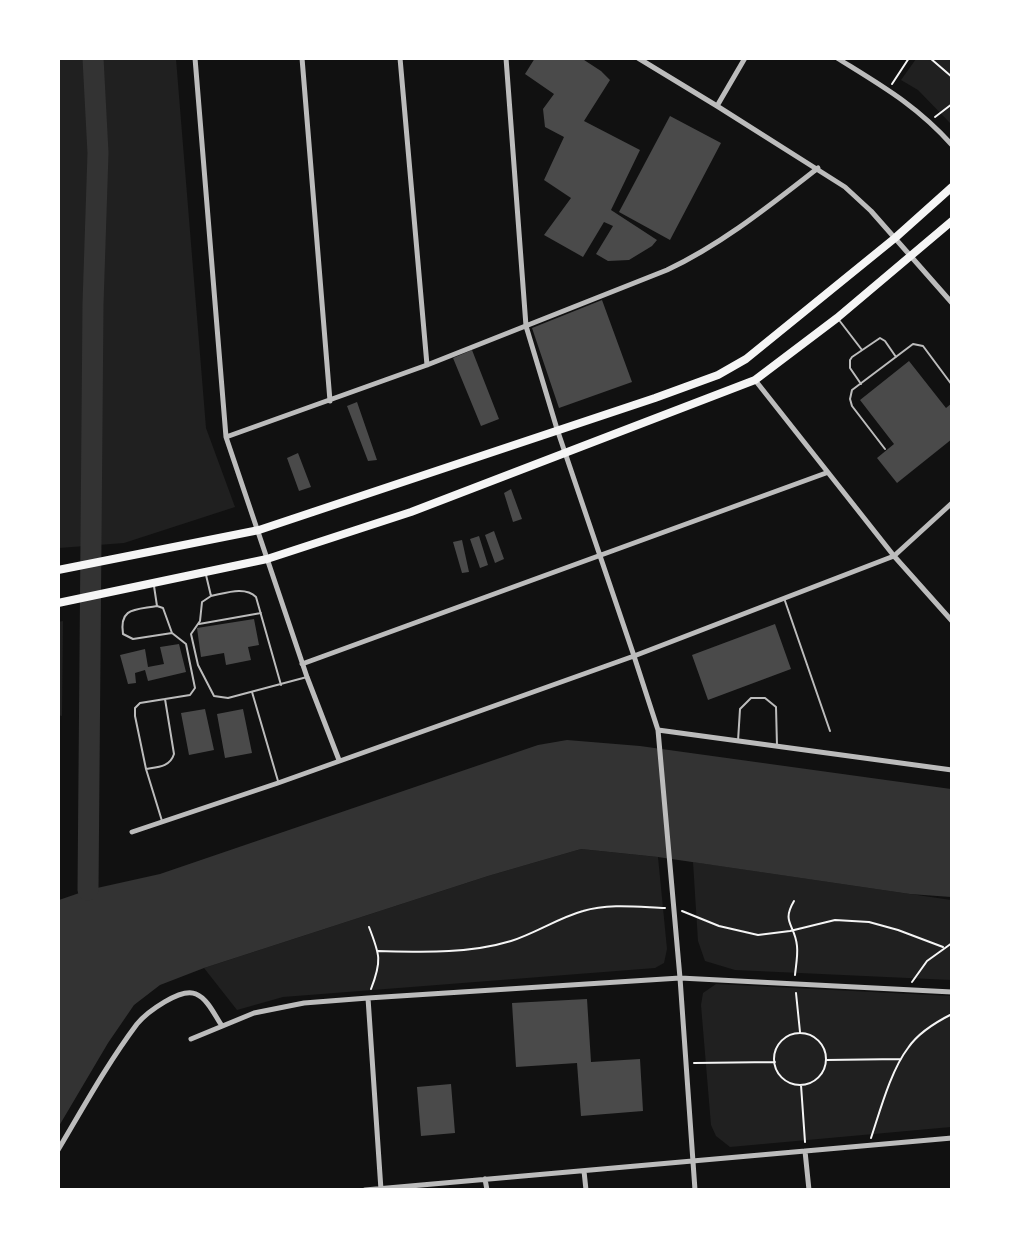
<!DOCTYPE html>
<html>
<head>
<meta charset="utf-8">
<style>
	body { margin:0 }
	#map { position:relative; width:1010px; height:1248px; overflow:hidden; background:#111; font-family:"PT Sans",sans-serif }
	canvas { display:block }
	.frame { position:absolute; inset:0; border:60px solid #fff; pointer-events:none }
</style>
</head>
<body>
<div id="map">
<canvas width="1010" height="1248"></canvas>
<div class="frame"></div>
</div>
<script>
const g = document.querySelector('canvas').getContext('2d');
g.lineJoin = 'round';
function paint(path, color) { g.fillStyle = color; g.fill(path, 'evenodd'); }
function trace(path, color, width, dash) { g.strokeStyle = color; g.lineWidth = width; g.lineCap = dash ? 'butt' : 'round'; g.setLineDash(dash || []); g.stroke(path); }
paint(new Path2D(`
	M 59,58 L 176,59 L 206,428 L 235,507 L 124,543 L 59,548 Z
	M 916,59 L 951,59 L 951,124 L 918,90 L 901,80 Z
	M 63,621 L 62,716 L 58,715 L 58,622 Z
	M 581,849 L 658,857 L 667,949 L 664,963 L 655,968 L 283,997 L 237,1010 L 204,968 L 488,876 Z
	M 693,862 L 951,900 L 951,980 L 735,970 L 705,961 L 698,941 Z
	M 716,984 L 951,996 L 951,1127 L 730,1147 L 716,1136 L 711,1125 L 701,1005 L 703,993 Z`), '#202020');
paint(new Path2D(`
	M 567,740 L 640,746 L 951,789 L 951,897 L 910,894 L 658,857 L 581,849 L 488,876 L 204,968 L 160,985 L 134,1005 L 108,1043 L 59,1126 L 59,900 L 88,890 L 160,874 L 538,745 Z`), '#333');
trace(new Path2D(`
	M 88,890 L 93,304 L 98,153 L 93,58`), '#333', 21);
paint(new Path2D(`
	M 535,58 L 581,58 L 601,71 L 610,80 L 584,121 L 640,150 L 611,210 L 657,240 L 652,246 L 629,260 L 608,261 L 596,254 L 613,226 L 604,222 L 583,257 L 544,235 L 571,198 L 544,180 L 564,137 L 545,127 L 543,109 L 554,94 L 525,74 Z
	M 670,116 L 721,143 L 670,240 L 619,212 Z
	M 602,300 L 632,382 L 559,408 L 532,328 Z
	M 472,350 L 499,419 L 481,426 L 453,358 Z
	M 909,361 L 946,408 L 952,403 L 952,439 L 897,483 L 877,458 L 894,444 L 860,400 Z
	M 357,402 L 377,460 L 368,461 L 347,406 Z
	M 298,453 L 311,487 L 299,491 L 287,458 Z
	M 511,489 L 522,519 L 513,522 L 504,493 Z
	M 494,531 L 504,559 L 495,563 L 485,535 Z
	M 479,536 L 488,565 L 480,568 L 470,539 Z
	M 462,540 L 469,572 L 462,573 L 453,542 Z
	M 254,619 L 259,645 L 248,647 L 251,660 L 226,665 L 224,653 L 201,657 L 197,628 Z
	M 775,624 L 791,669 L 708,700 L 692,655 Z
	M 179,644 L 186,672 L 148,681 L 145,670 L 135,673 L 136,683 L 128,684 L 120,655 L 145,649 L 148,667 L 164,664 L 160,647 Z
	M 205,709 L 214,750 L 189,755 L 181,713 Z
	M 243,709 L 252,753 L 225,758 L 217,714 Z
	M 587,999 L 591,1062 L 640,1059 L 643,1111 L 581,1116 L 577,1063 L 516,1067 L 512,1003 Z
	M 451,1084 L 455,1133 L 421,1136 L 417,1087 Z`), '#4a4a4a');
trace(new Path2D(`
	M 930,58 L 952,77
	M 892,84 L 909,58
	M 935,117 L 952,104
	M 794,901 C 781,923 795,924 797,946 C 798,955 796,965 795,975
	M 682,911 L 719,926 L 758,935 L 790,931 L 835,920 L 869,922 L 898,930 L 943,947
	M 369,927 C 380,955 382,961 371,989
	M 378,951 C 422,952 468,954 511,941 C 536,933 558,918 583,911 C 609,903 639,907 665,908
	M 912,982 L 927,961 L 952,943
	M 796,993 L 800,1032
	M774 1059a26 26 0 1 1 52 0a26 26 0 1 1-52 0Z
	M 826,1060 L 901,1059
	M 694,1063 L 775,1062
	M 801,1085 L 805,1142
	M 871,1138 C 880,1111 891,1070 908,1048 C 918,1033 936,1022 952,1014`), '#f5f5f5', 2);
trace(new Path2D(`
	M 839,320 L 862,350
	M 861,384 L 850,368 L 850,360 L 852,357 L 880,338 L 885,341 L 896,357
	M 885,449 L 852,406 L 850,399 L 852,390 L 913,344 L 923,346 L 952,385
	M 206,575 L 211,596 C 226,593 245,586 256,597 L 281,685
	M 154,586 L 157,606 C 136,610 119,607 123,634 L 133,639 L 172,633
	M 211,596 L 202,602 L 200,621 L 191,634 L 198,665 L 214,696 L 228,698 L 307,677
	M 784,598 L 830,731
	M 157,606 L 163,608 L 172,633 L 186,644 L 195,688 L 190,695 L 140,703 L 135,708 L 135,716 L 146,769 L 162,821
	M 199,624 L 261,613
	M 252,692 L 278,781
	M 738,741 L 740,709 L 751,698 L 765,698 L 776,707 L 777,746
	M 146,769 C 158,767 170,767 174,754 L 165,699`), '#bcbcbc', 2);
trace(new Path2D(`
	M 195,58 L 226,437 L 307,677 L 339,760
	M 302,58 L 330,401
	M 400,58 L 427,365
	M 506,58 L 526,326 L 557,429 L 634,656 L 658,730 L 952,770
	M 638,58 L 717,106 L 845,187 L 871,211 L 952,303
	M 837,58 C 882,86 916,105 952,145
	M 717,106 L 745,58
	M 755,380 L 894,556 L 952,621
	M 226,437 L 427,365 L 667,270 C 722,244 769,206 818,168
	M 302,664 L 826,473
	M 658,730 L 680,978 L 695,1190
	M 132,832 L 278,783 L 634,656 L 894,556 L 952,503
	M 191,1039 L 254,1013 L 304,1003 L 368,998
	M 58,1150 C 83,1108 107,1064 137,1024 C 147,1012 181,987 196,994 C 208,999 215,1016 222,1026
	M 805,1151 L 809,1190
	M 584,1171 L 586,1190
	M 485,1179 L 487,1190
	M 365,1190 L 952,1138
	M 381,1190 L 368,998 L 680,978 L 952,992`), '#bcbcbc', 5);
trace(new Path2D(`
	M 58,570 L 259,530 L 655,398 L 718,375 L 746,359 L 895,238 L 952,187
	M 58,603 L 267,559 L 411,512 L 755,380 L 837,318 L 952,221`), '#f5f5f5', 8);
</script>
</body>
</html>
